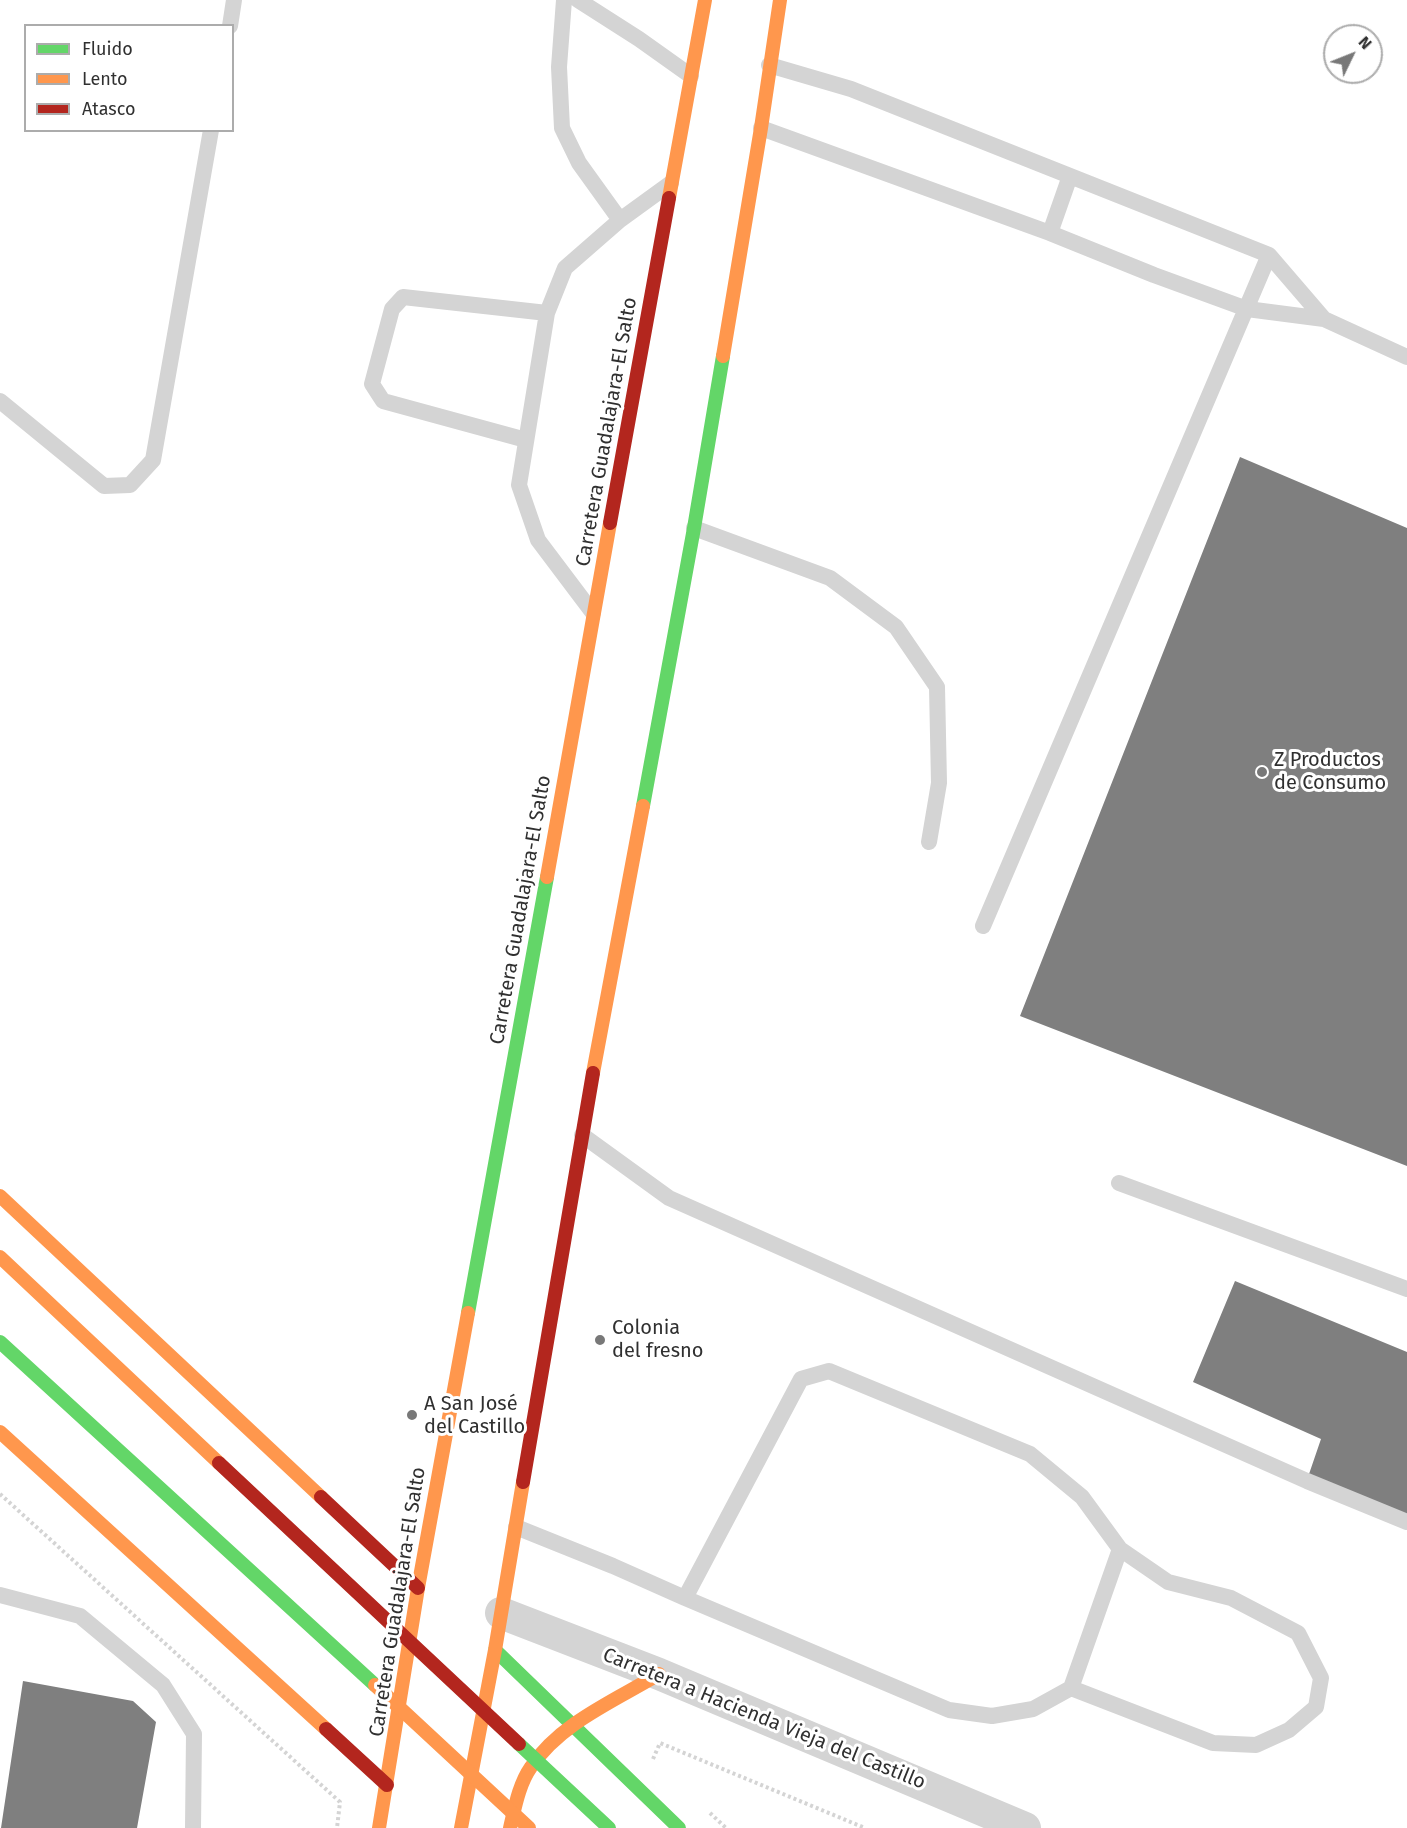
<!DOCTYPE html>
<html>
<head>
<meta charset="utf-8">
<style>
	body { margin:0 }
	#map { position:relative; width:1407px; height:1828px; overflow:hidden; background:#fff; font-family:"Fira Sans",sans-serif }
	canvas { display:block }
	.legend { position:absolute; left:24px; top:24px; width:210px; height:108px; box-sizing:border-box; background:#fff; border:2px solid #acacac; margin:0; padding:8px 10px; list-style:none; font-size:18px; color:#303030 }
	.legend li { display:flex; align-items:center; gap:12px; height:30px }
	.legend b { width:30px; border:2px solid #acacac }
	.north { position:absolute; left:1323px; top:24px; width:60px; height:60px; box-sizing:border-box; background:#fff; border:2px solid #acacac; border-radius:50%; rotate:47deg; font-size:16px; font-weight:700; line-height:24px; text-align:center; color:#303030 }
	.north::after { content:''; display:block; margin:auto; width:21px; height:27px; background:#787878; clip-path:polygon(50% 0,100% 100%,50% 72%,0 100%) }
</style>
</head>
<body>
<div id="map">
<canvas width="1407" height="1828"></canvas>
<ul class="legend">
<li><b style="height:8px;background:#63d668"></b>Fluido</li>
<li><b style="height:8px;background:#ff974d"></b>Lento</li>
<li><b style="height:8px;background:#b3261e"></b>Atasco</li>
</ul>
<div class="north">N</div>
</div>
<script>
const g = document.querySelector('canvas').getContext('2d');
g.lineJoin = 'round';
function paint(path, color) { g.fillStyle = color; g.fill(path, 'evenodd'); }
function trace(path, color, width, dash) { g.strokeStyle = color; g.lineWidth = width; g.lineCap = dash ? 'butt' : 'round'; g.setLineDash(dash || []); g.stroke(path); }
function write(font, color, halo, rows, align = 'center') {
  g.font = font + ' "Fira Sans",sans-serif'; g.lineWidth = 6; g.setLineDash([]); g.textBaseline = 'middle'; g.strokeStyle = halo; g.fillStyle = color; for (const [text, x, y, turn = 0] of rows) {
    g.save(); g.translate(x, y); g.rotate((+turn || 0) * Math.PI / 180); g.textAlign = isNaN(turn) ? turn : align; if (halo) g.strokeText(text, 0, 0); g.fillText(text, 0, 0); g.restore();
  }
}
paint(new Path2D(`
	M 1240,457 L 1407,528 L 1407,1166 L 1020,1016 Z
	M 1235,1281 L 1407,1352 L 1407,1519 L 1308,1477 L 1321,1439 L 1193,1382 Z
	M 23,1681 L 133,1701 L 156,1722 L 137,1828 L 1,1828 Z`), '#7f7f7f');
trace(new Path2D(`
	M 0,1494 L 340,1802 L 337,1828
	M 653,1759 L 660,1743 L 865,1828
	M 710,1813 L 726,1828`), '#d4d4d4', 4, [3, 3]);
trace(new Path2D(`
	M 564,0 L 559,67 L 562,128 L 579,163 L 620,220
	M 578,0 L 639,39 L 691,76
	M 230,26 L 234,0
	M 769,65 L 851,89 L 1269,255 L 1324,319
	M 761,128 L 1050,233 L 1154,275 L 1247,309 L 1324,319 L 1407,357
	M 1050,233 L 1070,176
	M 0,401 L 104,486 L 130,485 L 153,460 L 211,130
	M 526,440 L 383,401 L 372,384 L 392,309 L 403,297 L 547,313
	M 694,528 L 830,578 L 896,627 L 937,687 L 939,783 L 929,842
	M 593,613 L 538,540 L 519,485 L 547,313 L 565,268 L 620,220 L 671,183
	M 983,926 L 1269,255
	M 582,1135 L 669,1198 L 1307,1481 L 1407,1522
	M 1119,1183 L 1407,1289
	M 516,1527 L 613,1566 L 685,1598 L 801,1379 L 829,1371 L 1030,1454 L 1082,1497 L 1120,1549 L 1168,1582 L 1231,1598 L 1298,1633 L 1321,1678 L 1316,1707 L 1289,1730 L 1256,1745 L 1213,1743 L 1071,1688 L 1033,1709 L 992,1716 L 949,1710 L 685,1598
	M 0,1595 L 80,1616 L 163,1685 L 194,1734 L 193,1828
	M 1071,1688 L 1120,1549`), '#d4d4d4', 16);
trace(new Path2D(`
	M 501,1613 L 659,1674 L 1025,1828`), '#d4d4d4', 32);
trace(new Path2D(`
	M 643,806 L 694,528 L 723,356
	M 468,1313 L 547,877
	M 495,1650 L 679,1828`), '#63d668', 14);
trace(new Path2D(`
	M 669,198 L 705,0
	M 723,356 L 761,128 L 780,0
	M 547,877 L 610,523
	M 593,1073 L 643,806
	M 0,1196 L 321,1497
	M 0,1432 L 326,1729
	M 379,1828 L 418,1588 L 468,1313
	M 461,1828 L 495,1650 L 523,1482
	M 510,1828 C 515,1807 519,1784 531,1767 C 560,1723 616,1700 659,1674`), '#ff974d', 14);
trace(new Path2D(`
	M 610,523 L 669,198
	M 523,1482 L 593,1073
	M 321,1497 L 418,1588
	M 326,1729 L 387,1785`), '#b3261e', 14);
trace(new Path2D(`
	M 0,1342 L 375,1685
	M 519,1744 L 609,1828`), '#63d668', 14);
trace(new Path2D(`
	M 0,1257 L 219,1463
	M 375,1685 L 529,1828`), '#ff974d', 14);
trace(new Path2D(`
	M 219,1463 L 519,1744`), '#b3261e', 14);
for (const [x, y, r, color] of [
	[1262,772,6,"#787878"],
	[600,1340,6,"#787878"],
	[412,1415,6,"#787878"]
]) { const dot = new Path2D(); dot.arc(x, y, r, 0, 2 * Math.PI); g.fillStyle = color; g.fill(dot); trace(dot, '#fff', 2); }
write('20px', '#303030', '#fff', [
	["Carretera Guadalajara-El Salto",607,432,-80],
	["Carretera Guadalajara-El Salto",521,910,-80],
	["Carretera Guadalajara-El Salto",398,1602,-81],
	["Carretera a Hacienda Vieja del Castillo",764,1719,22]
]);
write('20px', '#303030', '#fff', [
	["Z Productos",1274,760],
	["de Consumo",1274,783],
	["Colonia",612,1328],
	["del fresno",612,1351],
	["A San José",424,1404],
	["del Castillo",424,1427]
], 'left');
</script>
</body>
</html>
